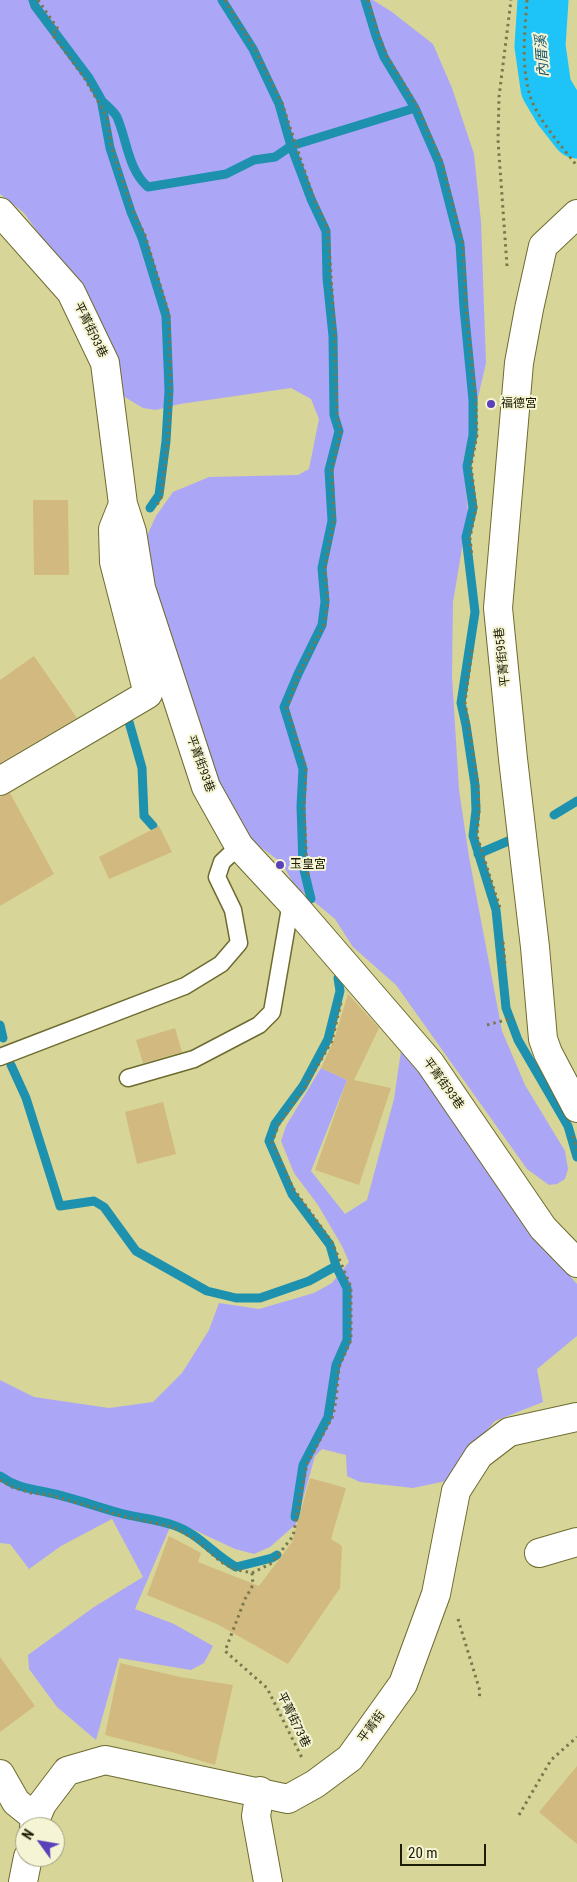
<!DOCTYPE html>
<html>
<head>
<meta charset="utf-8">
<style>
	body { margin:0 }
	#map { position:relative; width:577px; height:1882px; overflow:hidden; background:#d7d698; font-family:"Roboto Condensed",sans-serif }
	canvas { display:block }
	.north { position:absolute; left:15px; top:1817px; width:50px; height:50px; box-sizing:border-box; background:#f5f5d6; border:1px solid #9f9e82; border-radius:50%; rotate:302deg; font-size:14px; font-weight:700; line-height:20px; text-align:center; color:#1d1c04 }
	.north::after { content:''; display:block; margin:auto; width:18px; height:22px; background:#5b41b9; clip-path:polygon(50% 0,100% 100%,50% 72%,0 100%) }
	.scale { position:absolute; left:400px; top:1844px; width:86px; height:22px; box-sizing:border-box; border:2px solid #1d1c04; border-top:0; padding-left:6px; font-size:15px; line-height:18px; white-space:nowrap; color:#1d1c04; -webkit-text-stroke:4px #f5f5d6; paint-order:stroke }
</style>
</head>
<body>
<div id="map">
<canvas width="577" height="1882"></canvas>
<div class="north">N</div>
<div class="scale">20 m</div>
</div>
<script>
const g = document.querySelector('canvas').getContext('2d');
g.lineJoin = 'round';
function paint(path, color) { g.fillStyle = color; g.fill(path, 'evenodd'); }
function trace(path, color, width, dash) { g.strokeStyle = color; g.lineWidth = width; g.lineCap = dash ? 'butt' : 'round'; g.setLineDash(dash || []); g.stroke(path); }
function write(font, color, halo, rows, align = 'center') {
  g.font = font + ' "Roboto Condensed","Noto Sans TC",sans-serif'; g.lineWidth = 4; g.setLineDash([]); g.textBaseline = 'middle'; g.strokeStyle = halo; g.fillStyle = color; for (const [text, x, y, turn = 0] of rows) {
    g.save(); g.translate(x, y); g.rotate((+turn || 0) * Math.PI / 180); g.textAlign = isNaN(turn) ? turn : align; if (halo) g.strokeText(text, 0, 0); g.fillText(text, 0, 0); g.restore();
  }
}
paint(new Path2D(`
	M 0,0 L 373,0 L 392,12 L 433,44 L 452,88 L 474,154 L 481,222 L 486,363 L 463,462 L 468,512 L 453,602 L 452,676 L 459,790 L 469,857 L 502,1031 L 525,1085 L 565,1151 L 568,1169 L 565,1179 L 557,1184 L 549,1185 L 527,1169 L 396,985 L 353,947 L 335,919 L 294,885 L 282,863 L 255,843 L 239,824 L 204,752 L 154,589 L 146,538 L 156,516 L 173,492 L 209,477 L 298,475 L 309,469 L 319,419 L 311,399 L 291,388 L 180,404 L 156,410 L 143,408 L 118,393 L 78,288 L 24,213 L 0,194 Z
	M 401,1051 L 489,1159 L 533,1233 L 577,1284 L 577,1336 L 537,1369 L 543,1402 L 495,1421 L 470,1450 L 451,1480 L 413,1488 L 360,1482 L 347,1476 L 346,1455 L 322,1449 L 315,1456 L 296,1524 L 270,1547 L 254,1554 L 235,1549 L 173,1520 L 135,1609 L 174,1624 L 213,1646 L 204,1663 L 191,1670 L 119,1658 L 96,1740 L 57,1707 L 29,1669 L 28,1655 L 94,1607 L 143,1577 L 112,1519 L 61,1546 L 29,1569 L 10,1544 L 0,1543 L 0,1380 L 34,1397 L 109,1408 L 153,1402 L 182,1373 L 209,1330 L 219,1303 L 259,1309 L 314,1293 L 332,1283 L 349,1262 L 342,1246 L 318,1205 L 294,1173 L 281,1141 L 286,1126 L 321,1068 L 347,1080 L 311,1171 L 345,1214 L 367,1200 L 394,1099 Z`), '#aca6f6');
trace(new Path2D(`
	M 33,0 L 35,6 L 89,78 L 101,99 L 110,148 L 131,212 L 142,238 L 166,316 L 169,390 L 166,441 L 159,495 L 150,508
	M 222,0 L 253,49 L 279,104 L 291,146 L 311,199 L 326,231 L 327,278 L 333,336 L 334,415 L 339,431 L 329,470 L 332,521 L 322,568 L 325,602 L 322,625 L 298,674 L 284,707 L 303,769 L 301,806 L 303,866 L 311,899
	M 365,0 L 376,36 L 384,57 L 415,108 L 439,163 L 460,244 L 464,308 L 473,400 L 473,435 L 467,466 L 473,508 L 466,537 L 475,612 L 461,703 L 466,725 L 475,785 L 476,810 L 473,836 L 496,910 L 506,1008 L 518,1040 L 568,1126 L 577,1157
	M 101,100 C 106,105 114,111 117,117 C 127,140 128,170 148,187 L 226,174 L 254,160 L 275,157 L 291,146 L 415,108
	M 129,722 L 142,768 L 144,816 L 153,826
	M 554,815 L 577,801
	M 478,854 L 513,839
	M 0,1025 L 3,1038
	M 11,1065 L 26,1098 L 60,1206 L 94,1201 L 104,1207 L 136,1251 L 207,1291 L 236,1298 L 260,1298 L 309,1281 L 336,1266
	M 0,1476 C 19,1489 29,1488 50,1493 C 74,1498 97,1507 120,1513 C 138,1518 156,1519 173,1525 C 198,1533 214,1555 236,1567 L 272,1558 L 277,1555
	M 295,1517 L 303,1465 L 328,1417 L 336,1365 L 347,1340 L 347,1288 L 336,1266 L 330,1245 L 292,1194 L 269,1141 L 275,1124 L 303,1086 L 328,1039 L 340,991 L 338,978`), '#1e91af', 9);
trace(new Path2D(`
	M 543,0 L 540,46 L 546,88 L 559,110 L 577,133`), '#1ec3f8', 51);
paint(new Path2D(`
	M 33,500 L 68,500 L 69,575 L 34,575 Z
	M 34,656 L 77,718 L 0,763 L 0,680 Z
	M 10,793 L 54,874 L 0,906 L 0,797 Z
	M 159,826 L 172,852 L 109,879 L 99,857 Z
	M 348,994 L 379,1028 L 354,1080 L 391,1088 L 359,1185 L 315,1170 L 347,1080 L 321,1068 L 334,1040 Z
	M 175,1028 L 182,1052 L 143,1063 L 136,1040 Z
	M 163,1102 L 176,1154 L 137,1164 L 125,1112 Z
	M 310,1478 L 346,1488 L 331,1539 L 342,1546 L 340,1588 L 288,1664 L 217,1624 L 147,1595 L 169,1536 L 201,1553 L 198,1562 L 259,1586 L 292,1542 Z
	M 0,1657 L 35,1706 L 0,1732 Z
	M 120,1663 L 180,1677 L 233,1685 L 215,1765 L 175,1753 L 105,1735 Z
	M 577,1766 L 577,1844 L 539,1812 Z`), '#d2b97f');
const lane = new Path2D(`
	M 0,1057 L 185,986 L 221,964 L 239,943 L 233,910 L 217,877 L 222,862 L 239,846
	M 128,1078 L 194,1059 L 259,1025 L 272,1012 L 291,902`);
const street = new Path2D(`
	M 0,212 L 71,292 L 105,363 L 123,504 L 132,532 L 141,588 L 206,787 L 239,846 L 291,902 L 430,1063 L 543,1228 L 577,1263
	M 577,214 L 543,246 L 529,309 L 519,363 L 498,608 L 513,759 L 535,947 L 543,1039 L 548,1053 L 577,1108
	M 0,781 L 148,694 L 114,562 L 113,529 L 123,504
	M 539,1553 L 577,1542
	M 0,1774 L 16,1802 L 36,1818
	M 260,1791 L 256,1816 L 268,1882`);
const secondary = new Path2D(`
	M 34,1827 L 36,1818 L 42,1804 L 67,1771 L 105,1760 L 288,1799 L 315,1784 L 350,1758 L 403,1684 L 436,1594 L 456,1491 L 479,1455 L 509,1432 L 577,1417
	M 23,1882 L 28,1857`);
trace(lane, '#6d6b30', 19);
trace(street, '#6d6b30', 30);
trace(secondary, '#6d6b30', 30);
trace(new Path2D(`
	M 38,0 L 58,29 L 52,34 L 85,79 L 107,117 L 112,148 L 133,211 L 145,235 L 169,314 L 171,389 L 168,441 L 161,498 L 155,508
	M 225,0 L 255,49 L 282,103 L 314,199 L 328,229 L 335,336 L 337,414 L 341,431 L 332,469 L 334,521 L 325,568 L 328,602 L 324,625 L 299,674 L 287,708 L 306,768 L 304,808 L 307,869 L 309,878
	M 368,0 L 379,36 L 387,56 L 416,104 L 442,162 L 463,244 L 466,308 L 476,400 L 477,435 L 471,466 L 476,508 L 470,538 L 472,557
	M 527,0 C 525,31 521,62 529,92 C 535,117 561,145 577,166
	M 507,266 L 498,140 L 499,97 L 511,0
	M 472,650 L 465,702 L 478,785 L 479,812 L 477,836 L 500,908
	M 503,942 L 505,963
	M 487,1025 L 513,1018
	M 573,1136 L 577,1150
	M 0,1480 L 12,1487 L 31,1493 L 50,1495 L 122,1516 L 173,1527 L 196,1540 L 221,1562 L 234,1569 L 252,1573 L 272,1563 L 293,1536 L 307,1464 L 333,1416 L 336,1400 L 339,1367 L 351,1340 L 351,1287 L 332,1242 L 293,1188 L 272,1142 L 279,1124 L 305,1087 L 332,1041 L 341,1003
	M 252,1573 L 253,1585 L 245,1599 L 225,1651 L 267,1688 L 302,1758
	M 458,1619 L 480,1691 L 479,1700
	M 519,1815 L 551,1760 L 577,1737`), '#79784d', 3, [2.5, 4]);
trace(lane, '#fff', 16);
trace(street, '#fff', 28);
trace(secondary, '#fff', 28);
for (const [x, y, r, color] of [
	[491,404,5,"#5b41b9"],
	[280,865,5,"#5b41b9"]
]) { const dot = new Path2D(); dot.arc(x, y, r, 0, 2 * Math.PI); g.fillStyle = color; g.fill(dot); trace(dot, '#f5f5d6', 2); }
write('12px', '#1d1c04', '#f5f5d6', [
	["平菁街93巷",90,330,64],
	["平菁街95巷",503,657,-96],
	["平菁街93巷",200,764,70],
	["平菁街93巷",443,1084,54],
	["平菁街73巷",293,1720,64],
	["平菁街",372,1727,-54]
]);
write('12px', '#1d1c04', '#f5f5d6', [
	["福德宮",501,404],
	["玉皇宮",290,865]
], 'left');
write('italic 14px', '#1b566c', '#f5f5d6', [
	["內厝溪",543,56,-94]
]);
</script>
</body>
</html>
